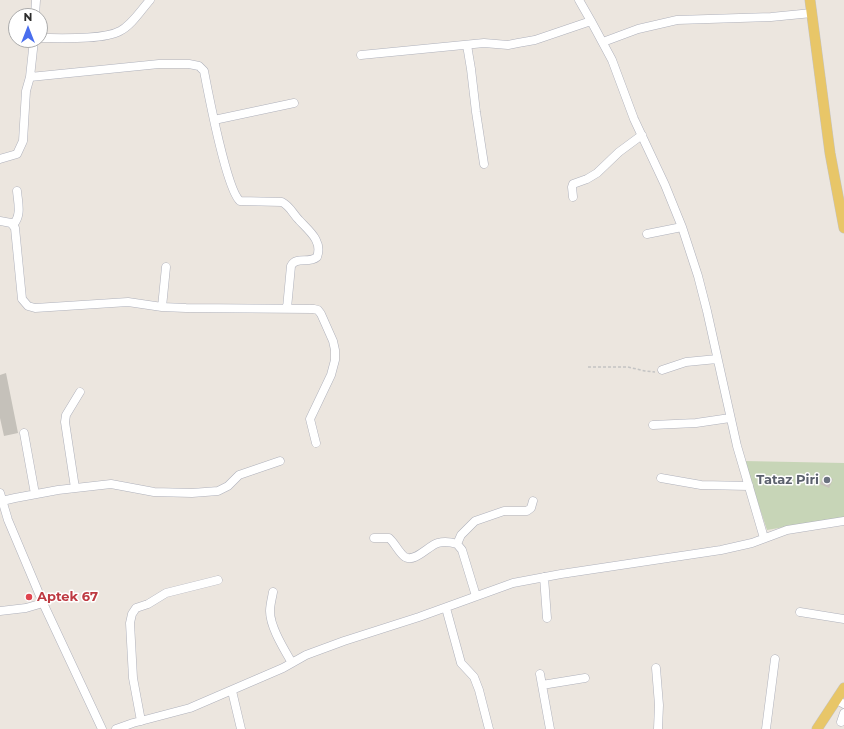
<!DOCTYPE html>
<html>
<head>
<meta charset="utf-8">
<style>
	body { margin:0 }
	#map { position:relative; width:844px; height:729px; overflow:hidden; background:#ece6df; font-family:Montserrat,sans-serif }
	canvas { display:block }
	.north { position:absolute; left:8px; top:8px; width:40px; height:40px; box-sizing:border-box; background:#fff; border:1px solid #ababab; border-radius:50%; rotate:0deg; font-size:11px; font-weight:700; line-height:16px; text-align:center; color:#2c2c2c }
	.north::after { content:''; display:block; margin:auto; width:14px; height:18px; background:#4a6eee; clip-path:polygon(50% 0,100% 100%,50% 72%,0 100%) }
</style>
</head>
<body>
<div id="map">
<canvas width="844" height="729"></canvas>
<div class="north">N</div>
</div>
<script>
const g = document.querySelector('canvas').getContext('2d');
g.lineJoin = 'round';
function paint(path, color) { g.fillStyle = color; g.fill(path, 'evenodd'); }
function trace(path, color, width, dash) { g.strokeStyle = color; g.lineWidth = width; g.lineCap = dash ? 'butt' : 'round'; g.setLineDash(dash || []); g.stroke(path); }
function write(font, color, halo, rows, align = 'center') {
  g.font = font + ' Montserrat,sans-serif'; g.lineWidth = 3; g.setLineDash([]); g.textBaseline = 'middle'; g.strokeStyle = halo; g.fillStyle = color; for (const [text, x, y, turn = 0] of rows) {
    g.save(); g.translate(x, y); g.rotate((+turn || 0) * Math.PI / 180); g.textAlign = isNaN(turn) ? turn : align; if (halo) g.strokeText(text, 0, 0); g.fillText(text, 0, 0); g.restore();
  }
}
paint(new Path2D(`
	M 744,461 L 844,463 L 844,517 L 767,530 Z`), '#c7d5b7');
paint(new Path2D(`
	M 6,373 L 18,433 L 4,436 L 0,418 L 0,375 Z
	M 824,475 L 833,479 L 829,488 L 820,484 Z`), '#c5c1ba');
const minor = new Path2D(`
	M 579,0 L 591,21 L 612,60 L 634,119 L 665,185 L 682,227 L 698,276 L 707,311 L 737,446 L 764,538
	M 35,16 L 36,0
	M 40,38 C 60,38 104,40 120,31 C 132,25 141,10 150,0
	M 603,42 L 638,29 L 677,20 L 771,17 L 812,13
	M 467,45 L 471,69 L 476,112 L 484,164
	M 361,55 L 484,43 L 508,45 L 518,43 L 535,40 L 591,21
	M 30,77 L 159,64 L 189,64 L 199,66 L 204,71 C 208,92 227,191 240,201 L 282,202 C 290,206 293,214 299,220 C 309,231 323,241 317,257 C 309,264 296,256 291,266 L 287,308
	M 214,120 L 294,103
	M 0,159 L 17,154 L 23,141 L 26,91 L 30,77 L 34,40
	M 573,197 L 572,187 L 573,184 L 587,179 L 597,173 L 619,152 L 642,135
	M 0,221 L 11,223 L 15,228 L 22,299 L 28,306 L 35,308 L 128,302 L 162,307 L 186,308 L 314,309 L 318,310 L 321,314 L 333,341 L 335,350 L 335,360 L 331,375 L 310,419 L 316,443
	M 13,225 C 22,215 18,203 17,191
	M 647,234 L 682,227
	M 162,307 L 166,267
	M 662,370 L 686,362 L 717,359
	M 653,425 L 696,423 L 730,418
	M 24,433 L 35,494
	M 661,478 L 701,485 L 749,486
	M 75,488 L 65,422 L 66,415 L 80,392
	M 0,493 L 8,520 L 43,603 L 102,729
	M 2,501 L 15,498 L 58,490 L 111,484 L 154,492 L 192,493 L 218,491 L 228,486 L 239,475 L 280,461
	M 374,538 L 389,538 C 395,543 399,553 405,557 C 415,563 429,545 438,543 C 444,541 451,542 457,544 L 462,550 L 476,596
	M 457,544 L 461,535 L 475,521 L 504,511 L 527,511 L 531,508 L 533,501
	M 544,577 L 547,618
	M 273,592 C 272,598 270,605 270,611 C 270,627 284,649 292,663
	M 446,608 L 461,663 L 474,677 L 479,690 L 489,729
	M 0,611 L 26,608 L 43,603
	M 800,612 L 844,619
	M 656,668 L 659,705 L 658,729
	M 540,674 L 542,685
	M 232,691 L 241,729
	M 837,700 L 844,704
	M 141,721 L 133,678 L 130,623 L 132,614 L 136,608 L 148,604 L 166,593 L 218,580
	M 841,722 L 844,713
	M 116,729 L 133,723 L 190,708 L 283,668 L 306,655 L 344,641 L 419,617 L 513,583 L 561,574 L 721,550 L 752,543 L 787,530 L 844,521
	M 550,729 L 542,685 L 585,678
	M 766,729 L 775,659`);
const major = new Path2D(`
	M 810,0 L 830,153 L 844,228
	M 817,729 L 844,688`);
trace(minor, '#afb1bb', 9);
trace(major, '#c4c4c4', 11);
trace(new Path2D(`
	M 588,367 L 628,367 L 645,371 L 655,372`), '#c4c4c4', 1.5, [3, 2]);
trace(minor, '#fff', 8);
trace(major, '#e8c668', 10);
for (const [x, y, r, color] of [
	[827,480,4,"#6b7280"],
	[29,597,4,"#e0444e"]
]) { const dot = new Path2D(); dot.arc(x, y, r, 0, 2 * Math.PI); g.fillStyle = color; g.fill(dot); trace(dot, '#fff', 1.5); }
write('bold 13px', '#5b616d', '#fff', [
	["Tataz Piri",819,480]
], 'right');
write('bold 13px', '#be3a42', '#fff', [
	["Aptek 67",37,597]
], 'left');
</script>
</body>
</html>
